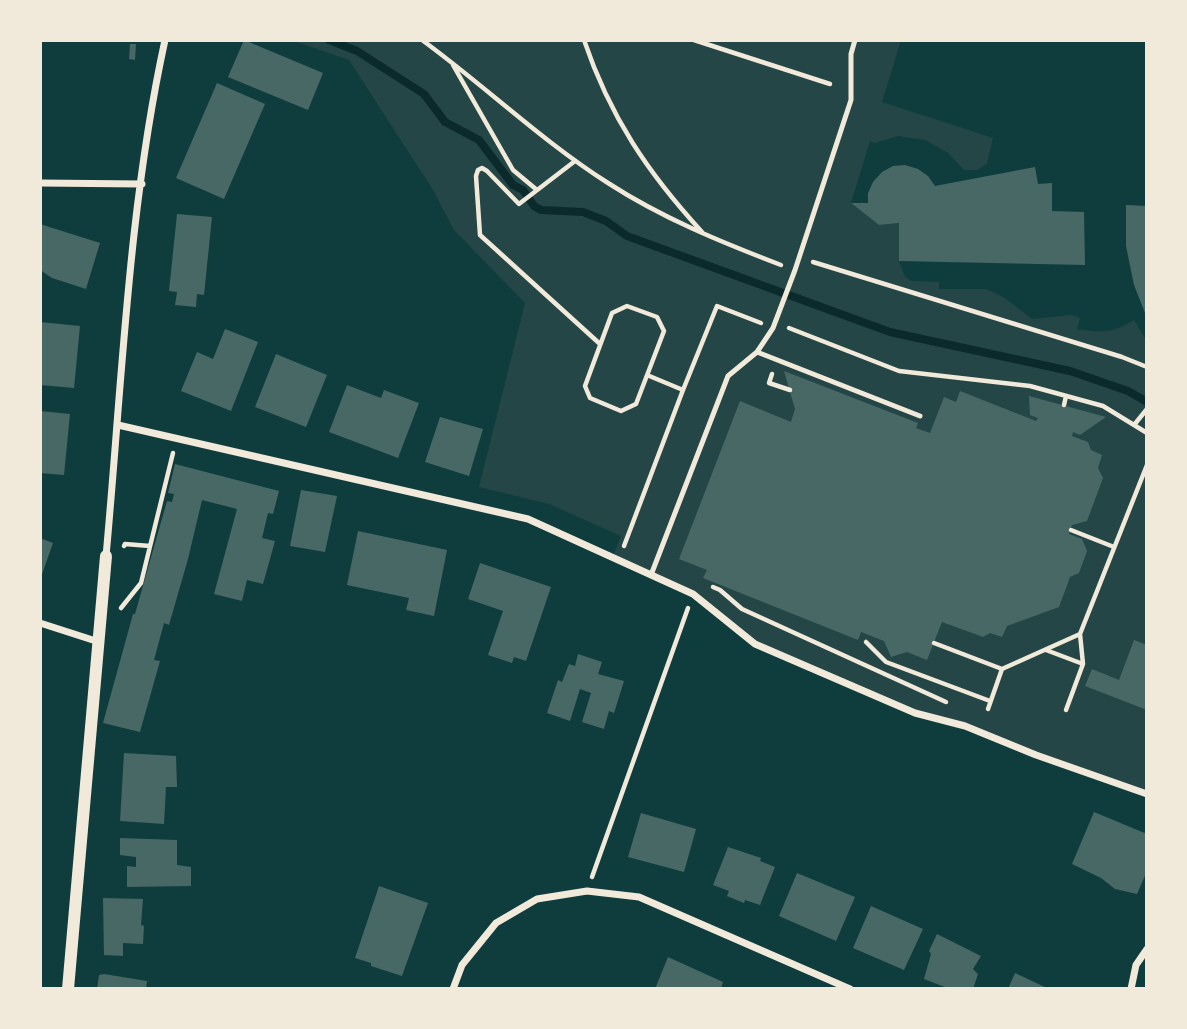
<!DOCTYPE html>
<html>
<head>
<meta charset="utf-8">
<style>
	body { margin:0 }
	#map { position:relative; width:1187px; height:1029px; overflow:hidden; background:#0f3d3e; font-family:"Noto Sans",sans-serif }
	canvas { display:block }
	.frame { position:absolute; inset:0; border:42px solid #f1e9da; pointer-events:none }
</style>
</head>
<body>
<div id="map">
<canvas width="1187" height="1029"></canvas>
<div class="frame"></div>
</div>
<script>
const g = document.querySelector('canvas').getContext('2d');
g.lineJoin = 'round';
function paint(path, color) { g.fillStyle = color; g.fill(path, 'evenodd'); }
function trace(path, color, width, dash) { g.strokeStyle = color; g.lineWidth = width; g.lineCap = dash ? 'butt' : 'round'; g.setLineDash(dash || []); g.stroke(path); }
paint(new Path2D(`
	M 291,40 L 901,40 L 882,102 L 993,138 L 987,164 L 977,170 L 964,170 L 948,153 L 925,140 L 898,136 L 875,143 L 870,141 L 851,203 L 879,225 L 899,223 L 899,261 L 905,277 L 912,281 L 939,282 L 939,289 L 986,289 L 1005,298 L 1032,319 L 1071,315 L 1080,318 L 1077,329 C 1099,333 1115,333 1134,320 L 1147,341 L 1147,794 L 965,726 L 915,713 L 756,644 L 693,594 L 613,556 L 621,536 L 549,504 L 479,487 L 525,303 L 454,230 L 433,190 L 349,60 Z`), '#244646');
trace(new Path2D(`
	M 329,40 L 357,51 L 424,94 L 445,122 L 479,140 L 513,185 L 523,190 L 534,206 L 541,210 L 583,212 L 606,221 L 627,236 L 890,332 L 1070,371 L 1128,391 L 1147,402`), '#0a2a2b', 8);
paint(new Path2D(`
	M 244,40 L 323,73 L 308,110 L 228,77 Z
	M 130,44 L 136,44 L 135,60 L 129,59 Z
	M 217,83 L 265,104 L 224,199 L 176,178 Z
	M 905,165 L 918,169 L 928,176 L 935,186 L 1035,167 L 1038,184 L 1052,183 L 1052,211 L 1084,212 L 1085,265 L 899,261 L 899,223 L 879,225 L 851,203 L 868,203 L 868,193 L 873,182 L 882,172 L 893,166 Z
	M 1126,205 L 1147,206 L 1147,318 L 1134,285 L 1126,246 Z
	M 177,214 L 212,217 L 204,295 L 197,294 L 196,307 L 175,305 L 177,292 L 169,291 Z
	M 40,224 L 100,243 L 86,289 L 52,278 L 40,270 Z
	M 40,322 L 80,326 L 74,388 L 40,385 Z
	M 225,329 L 258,342 L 231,411 L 181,391 L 197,352 L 213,359 Z
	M 276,354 L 327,375 L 306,427 L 255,407 Z
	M 784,371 L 918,423 L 916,428 L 930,433 L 944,397 L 956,402 L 960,391 L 1036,421 L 1038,418 L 1030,415 L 1029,396 L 1106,417 L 1080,435 L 1073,432 L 1072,436 L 1088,442 L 1091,450 L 1102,455 L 1098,468 L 1103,478 L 1087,521 L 1072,525 L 1069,534 L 1082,539 L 1087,551 L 1079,573 L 1070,577 L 1059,607 L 1007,626 L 1002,637 L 990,633 L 983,637 L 942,622 L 927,660 L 907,652 L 891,657 L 884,641 L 861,632 L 858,640 L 703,578 L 707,570 L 679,559 L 740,401 L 791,422 L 795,409 Z
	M 347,385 L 381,398 L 384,390 L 419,403 L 398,458 L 329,432 Z
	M 40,411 L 70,414 L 64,475 L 40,473 Z
	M 440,417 L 483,429 L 469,476 L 425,462 Z
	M 175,464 L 279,491 L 273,514 L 268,513 L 262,538 L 275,541 L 263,584 L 247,580 L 242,601 L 214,594 L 237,509 L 202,500 L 188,559 L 169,625 L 164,623 L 154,660 L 160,661 L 140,732 L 103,723 L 133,614 L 135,614 L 167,501 L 172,502 L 174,494 L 168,493 Z
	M 301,490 L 337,496 L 325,552 L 290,546 Z
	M 358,531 L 447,550 L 434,616 L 406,610 L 409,598 L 347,585 Z
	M 40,538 L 53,543 L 41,577 L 40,577 Z
	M 480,563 L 551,587 L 526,661 L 514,657 L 512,663 L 488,655 L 503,611 L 468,599 Z
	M 1134,640 L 1147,645 L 1147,710 L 1085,686 L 1092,669 L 1119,680 Z
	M 578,654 L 602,662 L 598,674 L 624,681 L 614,713 L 609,711 L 604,729 L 582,722 L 591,693 L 580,689 L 570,721 L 547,713 L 558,680 L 562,682 L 569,664 L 575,666 Z
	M 124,753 L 176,756 L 177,787 L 166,787 L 164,824 L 120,821 Z
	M 1094,812 L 1147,834 L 1147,871 L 1137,894 L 1115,889 L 1101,878 L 1072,864 Z
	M 641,813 L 696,829 L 684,872 L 628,857 Z
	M 120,838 L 177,840 L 177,865 L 191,867 L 191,886 L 127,887 L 127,866 L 136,867 L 136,857 L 120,855 Z
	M 728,847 L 761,858 L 760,861 L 775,867 L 760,905 L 745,900 L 744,903 L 727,896 L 729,891 L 713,885 Z
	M 797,873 L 855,897 L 836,941 L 779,916 Z
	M 379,886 L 428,903 L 402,976 L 371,966 L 371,963 L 355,958 Z
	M 103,898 L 143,899 L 141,925 L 144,926 L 143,944 L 123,943 L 123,956 L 104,955 Z
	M 871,906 L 923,929 L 904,970 L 853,948 Z
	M 937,934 L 981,956 L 973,969 L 978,974 L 973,989 L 950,989 L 924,979 L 931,954 L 929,951 Z
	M 668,957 L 723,982 L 721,989 L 655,989 Z
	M 1015,973 L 1049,989 L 1008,989 Z
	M 104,974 L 147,981 L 146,989 L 97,989 L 99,975 Z`), '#486865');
trace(new Path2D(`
	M 422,40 C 485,86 542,141 608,183 C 662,218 721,242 781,265
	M 584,40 C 610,117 648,173 702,232
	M 694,40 L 830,84
	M 453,65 L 513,170 L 537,190
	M 575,161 L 519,204 L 487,171 L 482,168 L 478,170 L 476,176 L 480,235 L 600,344
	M 813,262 L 1122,357 L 1147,367
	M 627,306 L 657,317 L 664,331 L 636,404 L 621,411 L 590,398 L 585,386 L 612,313 Z
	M 789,328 L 899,371 L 1030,386 L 1103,406 L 1147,433
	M 772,374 L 769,383 L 790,390
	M 647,375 L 683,390 L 717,306 L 761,323
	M 1064,405 L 1066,396
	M 1134,425 L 1147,409
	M 1071,530 L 1114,547
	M 124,546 L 125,544 L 150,546
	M 624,546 L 683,390
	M 713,587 L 720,590 L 742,609 L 946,702
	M 121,608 L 141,583 L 173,453
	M 866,642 L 886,662 L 990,701
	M 934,643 L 1002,669
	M 1046,650 L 1083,664
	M 988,709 L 1002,669 L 1080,634 L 1147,465
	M 1066,710 L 1083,664 L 1080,634
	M 592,877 L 688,608`), '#f1e9da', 4.5);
trace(new Path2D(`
	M 757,352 L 920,416
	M 651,575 L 728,376 L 757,352 L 773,328 L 795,270 L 851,100 L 851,54 L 855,40`), '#f1e9da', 5);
trace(new Path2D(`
	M 40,183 L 142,184
	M 118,425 L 528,519 L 693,594 L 755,644 L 915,713 L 965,726 L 1036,755 L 1147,794
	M 106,556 C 122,384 128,209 165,40
	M 40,623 L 99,642
	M 453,989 L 462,965 L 496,923 L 537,899 L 587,891 L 639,897 L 850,989
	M 1131,989 L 1136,965 L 1147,949`), '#f1e9da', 7);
trace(new Path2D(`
	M 68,989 L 106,556`), '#f1e9da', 12);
</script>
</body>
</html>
